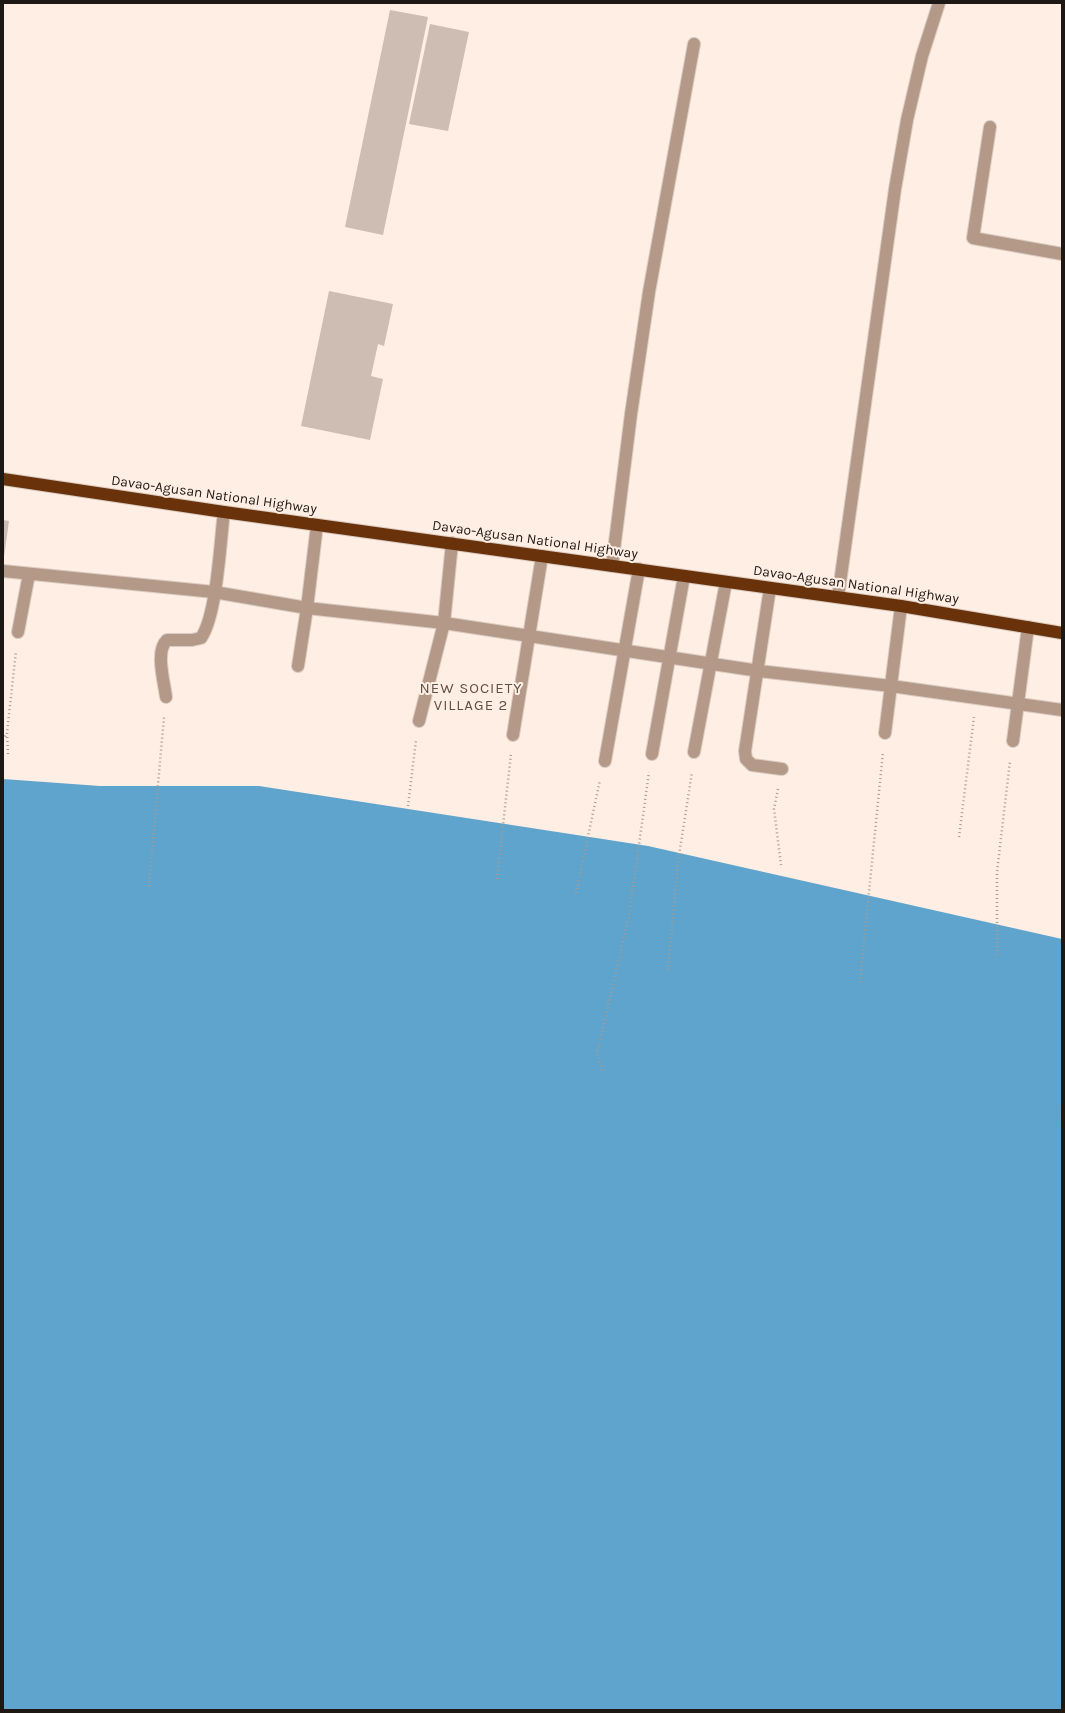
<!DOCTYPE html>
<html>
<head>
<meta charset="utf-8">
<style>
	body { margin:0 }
	#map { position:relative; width:1065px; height:1713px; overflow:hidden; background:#feeee3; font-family:Karla,sans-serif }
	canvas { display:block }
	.frame { position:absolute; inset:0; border:4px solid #1e1814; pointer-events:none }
</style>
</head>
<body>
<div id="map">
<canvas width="1065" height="1713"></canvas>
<div class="frame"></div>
</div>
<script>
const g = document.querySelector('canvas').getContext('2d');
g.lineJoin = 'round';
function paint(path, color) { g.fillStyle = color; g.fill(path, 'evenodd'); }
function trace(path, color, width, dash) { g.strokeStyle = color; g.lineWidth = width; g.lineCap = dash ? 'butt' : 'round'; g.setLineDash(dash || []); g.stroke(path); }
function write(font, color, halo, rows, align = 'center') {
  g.font = font + ' Karla,sans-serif'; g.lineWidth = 4; g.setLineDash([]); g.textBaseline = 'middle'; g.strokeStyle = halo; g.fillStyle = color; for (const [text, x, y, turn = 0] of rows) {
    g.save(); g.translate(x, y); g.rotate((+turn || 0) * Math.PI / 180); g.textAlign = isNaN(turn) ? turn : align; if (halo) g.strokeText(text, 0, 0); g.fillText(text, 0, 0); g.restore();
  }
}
paint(new Path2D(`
	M 3,779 L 100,786 L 259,786 L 648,846 L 1062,939 L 1062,1710 L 3,1710 Z`), '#5ea4cc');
paint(new Path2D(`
	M 390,10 L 428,17 L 383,235 L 345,227 Z
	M 430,24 L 469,32 L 448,131 L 409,124 Z
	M 329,291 L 393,304 L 384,346 L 378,344 L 371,376 L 383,379 L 370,440 L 301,426 Z
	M 3,520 L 9,521 L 4,557 L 3,557 Z`), '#cdbdb3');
const minor = new Path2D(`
	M 990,127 L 973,238 L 1062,254
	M 612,566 L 631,414 L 649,292 L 694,44
	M 3,571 L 214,592 L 307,608 L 444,623 L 759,671 L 891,686 L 1062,710
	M 770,588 L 745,751 L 746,759 L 752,765 L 782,769
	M 838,597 L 895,189 L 907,120 L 922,56 L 939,3
	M 18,632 L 29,574
	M 298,666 L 307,608 L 317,525
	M 166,697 C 164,681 155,651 167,640 L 192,640 L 201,638 C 217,615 220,543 224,512
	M 419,721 L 444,623 L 452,543
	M 885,733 L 901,606
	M 513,735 L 542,556
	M 1013,741 L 1028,627
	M 694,752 L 726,582
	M 652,754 L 684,576
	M 605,761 L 639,569`);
const highway = new Path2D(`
	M 3,479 L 224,512 L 901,606 L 1062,633`);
trace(minor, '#daccc2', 14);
trace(highway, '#daccc2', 14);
trace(new Path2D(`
	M 3,740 L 7,733
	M 8,754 L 7,733 L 16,651
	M 778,789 L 774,809 L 781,865
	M 408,806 L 416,740
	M 959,837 L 974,717
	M 497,879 L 511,754
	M 149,886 L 164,717
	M 576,893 L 600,780
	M 997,955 L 997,872 L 1010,761
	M 668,970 L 678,862 L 692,772
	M 860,982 L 883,752
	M 603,1070 L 597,1055 L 630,910 L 649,772
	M 1061,1121 L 1062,1102`), '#a79b92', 2.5, [1, 3]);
trace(minor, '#b49888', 12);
trace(highway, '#69320b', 12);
write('14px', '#1e1814', '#feeee3', [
	["Davao-Agusan National Highway",214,495,8],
	["Davao-Agusan National Highway",535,540,8],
	["Davao-Agusan National Highway",856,585,8]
]);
g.letterSpacing = '1px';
write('15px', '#5e5148', '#feeee3', [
	["NEW SOCIETY",471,689],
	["VILLAGE 2",471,706]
]);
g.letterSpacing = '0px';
</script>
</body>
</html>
